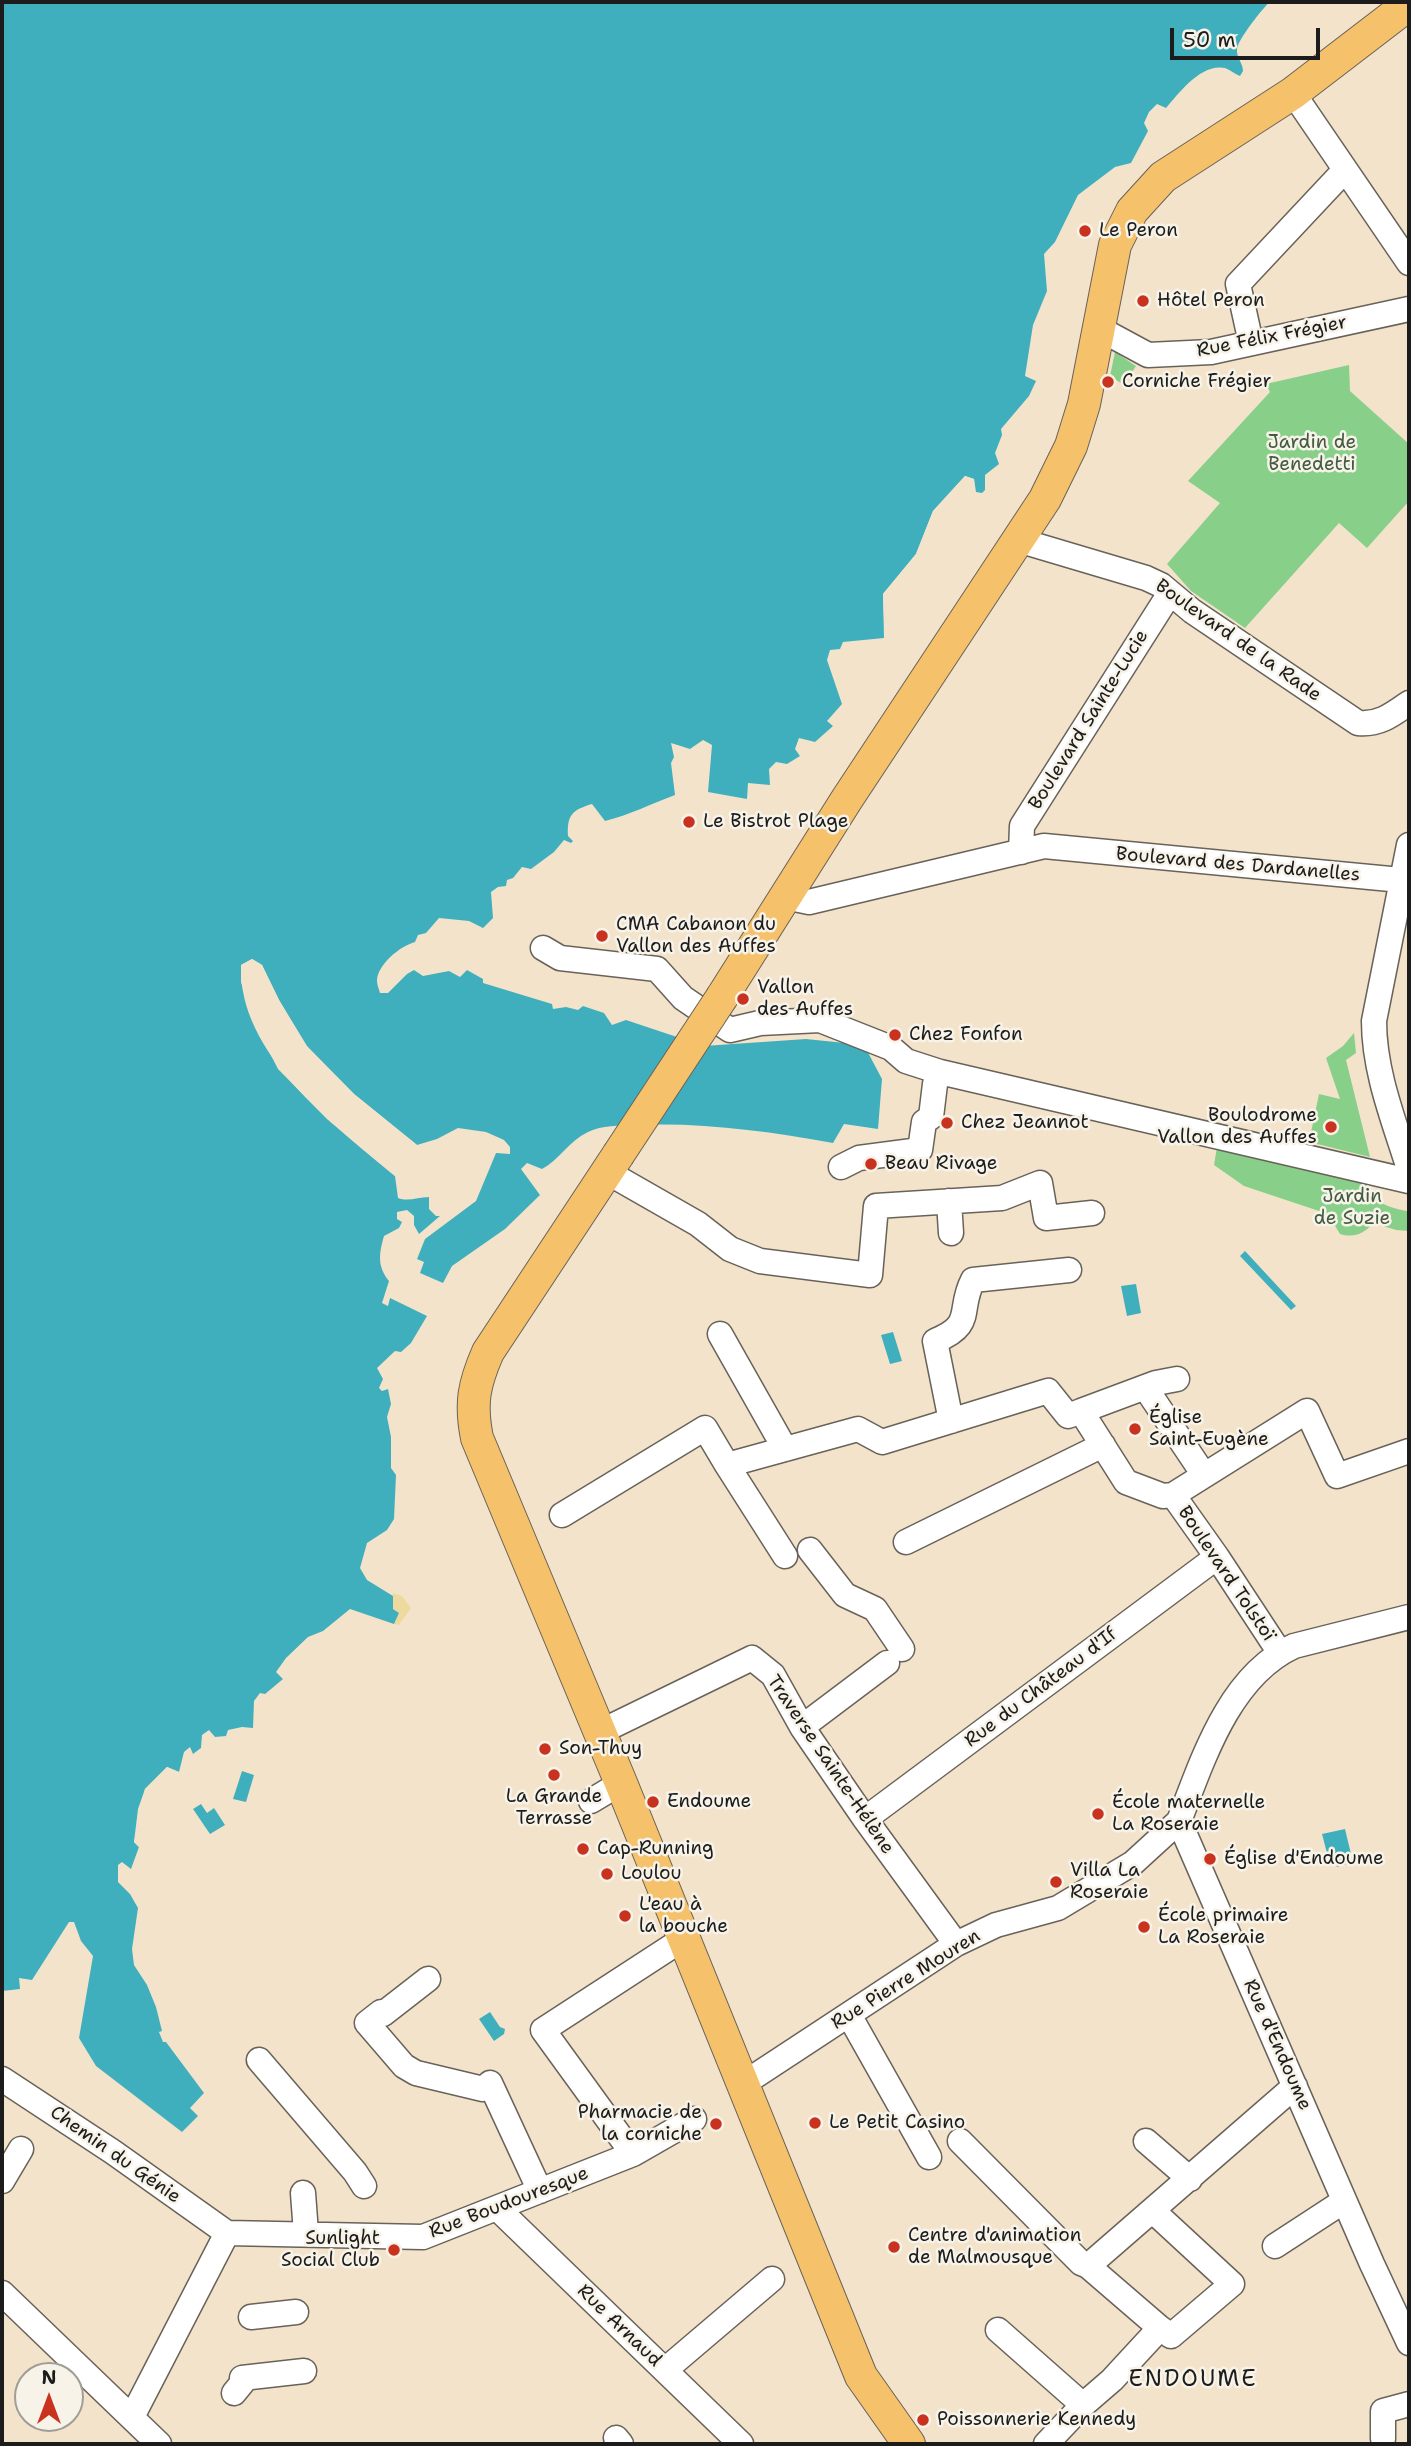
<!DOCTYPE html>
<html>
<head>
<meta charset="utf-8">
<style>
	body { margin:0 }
	#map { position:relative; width:1411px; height:2446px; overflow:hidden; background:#f4e3cb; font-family:"Shantell Sans",sans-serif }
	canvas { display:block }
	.frame { position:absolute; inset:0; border:4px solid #1c1c1c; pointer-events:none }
	.north { position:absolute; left:14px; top:2362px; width:70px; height:70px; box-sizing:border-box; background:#f7f3e8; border:2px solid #9f9d96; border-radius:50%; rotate:0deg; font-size:19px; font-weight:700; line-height:28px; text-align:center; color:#1c1c1c }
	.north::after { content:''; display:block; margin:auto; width:24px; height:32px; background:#c8321e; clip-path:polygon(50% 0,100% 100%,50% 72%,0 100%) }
	.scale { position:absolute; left:1170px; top:28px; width:150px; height:32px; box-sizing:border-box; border:4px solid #1c1c1c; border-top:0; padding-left:9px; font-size:21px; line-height:24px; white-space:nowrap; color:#1c1c1c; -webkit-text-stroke:5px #f7f3e8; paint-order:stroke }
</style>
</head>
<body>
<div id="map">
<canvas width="1411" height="2446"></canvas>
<div class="frame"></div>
<div class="north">N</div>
<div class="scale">50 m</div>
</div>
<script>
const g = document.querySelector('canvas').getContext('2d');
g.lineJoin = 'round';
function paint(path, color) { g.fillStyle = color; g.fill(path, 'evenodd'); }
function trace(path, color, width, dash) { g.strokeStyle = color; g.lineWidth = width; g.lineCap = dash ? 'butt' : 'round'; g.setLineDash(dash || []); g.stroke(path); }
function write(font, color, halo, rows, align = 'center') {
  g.font = font + ' "Shantell Sans",sans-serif'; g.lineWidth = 5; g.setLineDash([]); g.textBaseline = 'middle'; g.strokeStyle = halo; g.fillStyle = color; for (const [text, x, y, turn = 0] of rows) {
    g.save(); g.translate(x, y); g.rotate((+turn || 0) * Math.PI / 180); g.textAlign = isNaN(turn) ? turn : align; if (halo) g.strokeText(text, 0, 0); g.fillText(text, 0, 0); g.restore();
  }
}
paint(new Path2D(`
	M 1115,352 L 1136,366 L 1124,385 L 1110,376 Z
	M 1349,365 L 1350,391 L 1409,444 L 1409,501 L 1367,548 L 1339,523 L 1245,628 L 1191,591 L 1167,564 L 1220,503 L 1188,481 L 1270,392 L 1266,384 Z
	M 1354,1033 L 1356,1053 L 1346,1060 L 1370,1157 L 1309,1142 L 1319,1094 L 1340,1099 L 1326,1058 L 1343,1046 Z
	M 1217,1147 L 1365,1181 C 1374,1202 1385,1207 1407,1211 L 1409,1231 L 1396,1230 L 1373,1223 C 1364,1234 1354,1238 1340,1234 L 1328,1214 L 1244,1186 L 1214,1165 Z`), '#88cf89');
paint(new Path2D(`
	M 393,1593 L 402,1596 L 411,1608 L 399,1625 L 394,1624 L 399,1613 L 393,1609 Z`), '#eeda9e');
paint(new Path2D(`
	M 2,2 L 1270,2 C 1264,6 1237,41 1237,49 C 1236,57 1243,63 1243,71 L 1240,76 C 1235,74 1230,70 1225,68 C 1201,63 1179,93 1166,108 L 1157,104 L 1149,112 L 1144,123 L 1148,131 L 1131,163 L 1115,167 L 1078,195 L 1055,242 L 1044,254 L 1047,291 L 1033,325 L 1025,376 L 1036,381 L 1029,396 L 1001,429 L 1002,435 L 995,453 L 999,464 L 985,475 L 985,490 L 982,493 L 976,492 L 974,479 L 965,476 L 933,511 L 916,554 L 883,594 L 884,638 L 843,642 L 840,649 L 830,650 L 827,660 L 842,704 L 827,721 L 833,726 L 815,742 L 799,738 L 795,749 L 800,756 L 787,764 L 776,762 L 769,769 L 770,785 L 748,783 L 747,799 L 708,792 L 712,745 L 703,740 L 690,749 L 671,743 L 674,757 L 671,763 L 675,795 C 651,804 629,815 605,821 L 592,804 C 572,810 567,815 568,836 L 573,841 L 571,843 L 564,840 L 554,852 L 531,869 L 522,867 L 513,878 L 507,880 L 506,886 L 498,887 L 491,892 L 493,918 L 483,928 L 469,921 L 439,918 L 426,933 L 418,935 L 415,942 C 400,946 377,965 377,981 C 377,985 379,989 380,993 L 388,993 L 407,974 L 414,970 L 423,976 L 449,971 L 460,977 L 467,970 L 483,979 L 483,983 L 552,1004 L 553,1009 L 566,1007 L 578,1010 L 583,1006 L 604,1013 L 612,1025 L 626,1020 L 704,1046 L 806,1039 L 864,1045 L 882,1079 L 878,1129 L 844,1124 L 833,1143 C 768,1131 701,1122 635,1125 C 618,1126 603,1125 588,1132 C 569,1141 559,1160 542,1169 L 527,1163 L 521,1169 L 540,1195 L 505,1229 L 452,1266 L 443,1283 L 420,1273 L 424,1262 L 417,1259 L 425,1239 L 476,1201 L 496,1153 L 510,1154 L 510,1147 L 504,1140 L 486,1132 L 458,1128 L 437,1139 L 417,1145 L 354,1094 L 306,1046 L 279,1000 L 262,965 L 252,959 L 241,965 C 238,1054 334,1125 395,1176 L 398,1198 C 408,1202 418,1197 429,1197 L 429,1209 L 436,1216 L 440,1216 L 419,1234 L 414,1225 L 414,1216 L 407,1210 L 397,1212 L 397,1219 L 402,1222 L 399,1228 L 384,1236 C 379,1254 377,1266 389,1281 L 382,1303 L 388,1306 L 390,1298 L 427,1316 L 411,1343 L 401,1352 L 395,1351 L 377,1368 L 383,1379 L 379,1388 L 382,1391 L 388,1389 L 391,1404 L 387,1417 L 391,1437 L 391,1468 L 396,1475 L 394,1519 L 387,1530 L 367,1543 L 360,1568 L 367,1580 L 393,1596 L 393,1609 L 399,1613 L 394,1624 L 350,1609 L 323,1631 L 308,1637 L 286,1658 L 276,1672 L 283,1679 L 265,1694 L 260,1693 L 254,1701 L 253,1728 L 242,1727 L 228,1730 L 226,1736 L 215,1737 L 209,1730 L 202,1735 L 201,1748 L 193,1754 L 190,1747 L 184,1752 L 179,1772 L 167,1767 L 145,1789 L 134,1842 L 139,1847 L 131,1869 L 122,1862 L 118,1865 L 118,1882 L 130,1894 L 138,1908 L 132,1949 L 134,1965 L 147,1985 L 156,2007 L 162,2031 L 159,2032 L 163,2042 L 166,2042 L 204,2093 L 190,2108 L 198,2116 L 182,2132 L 96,2066 L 79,2038 L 93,1956 L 81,1941 L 74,1922 L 69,1922 L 32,1980 L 19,1978 L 20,1989 L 2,1991 L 2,1977 L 4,1977 L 2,1976 Z
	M 1245,1251 L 1296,1306 L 1291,1310 L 1240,1256 Z
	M 1136,1284 L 1141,1313 L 1127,1316 L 1121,1286 Z
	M 893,1332 L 902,1361 L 890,1364 L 881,1335 Z
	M 242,1771 L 254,1775 L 246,1802 L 233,1799 Z
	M 201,1804 L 207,1813 L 214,1808 L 225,1825 L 210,1834 L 193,1809 Z
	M 1345,1829 L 1352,1858 L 1350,1863 L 1337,1867 L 1334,1856 L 1328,1857 L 1322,1834 Z
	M 490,2012 L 500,2027 L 505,2029 L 504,2034 L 494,2041 L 479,2019 Z`), '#40afbd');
paint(new Path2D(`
	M 965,476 L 974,479 L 975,496 L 971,482 L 966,480 L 936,513 L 919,556 L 887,595 L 887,622 L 884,619 L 883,594 L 916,554 L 933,511 Z
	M 252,959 L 262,965 L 279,1000 L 307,1046 L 354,1094 L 417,1145 L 415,1148 L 351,1097 L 304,1048 L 276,1002 L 260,968 L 252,963 L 244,967 L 244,981 L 256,1018 L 281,1067 L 330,1117 L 397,1174 L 395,1176 L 327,1119 L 278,1069 L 253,1020 L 241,982 L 241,965 Z
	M 167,1767 L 179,1772 L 177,1775 L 168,1771 L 148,1791 L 141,1810 L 138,1841 L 143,1846 L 139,1847 L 134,1842 L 138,1809 L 145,1789 Z`), '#f4e3cb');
const minor = new Path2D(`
	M 1293,93 L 1409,263
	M 1098,328 L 1148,355 L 1211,352 L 1409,309
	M 1251,343 L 1238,284 L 1345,170
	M 1018,540 L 1146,578 L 1161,585 L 1192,611 L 1358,723 C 1379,725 1392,715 1409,703
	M 1409,845 L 1374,1021 C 1374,1072 1394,1121 1409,1169
	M 1021,852 L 1022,826 L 1170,593
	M 785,897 L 809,902 L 1044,846 L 1401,880
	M 543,948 L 560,958 L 657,969 L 683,998 L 730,1030 L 760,1023 L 820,1020 L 891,1048 L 906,1061 L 940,1072 L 1409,1181
	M 841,1167 L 859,1158 L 920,1150 L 924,1122 L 931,1117 L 935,1084 L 940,1072
	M 607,1172 L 698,1224 L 730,1249 L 760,1261 L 870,1275 L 876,1206 L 1002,1198 L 1040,1183 L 1046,1218 L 1092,1213
	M 949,1201 L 951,1233
	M 720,1334 L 785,1449
	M 1145,1387 L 1204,1475
	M 1081,1411 L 1156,1383 L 1177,1379
	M 951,1421 L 935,1341 C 976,1324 957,1311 973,1280 L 1069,1270
	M 727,1465 L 785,1556
	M 1173,1495 L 1307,1411 L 1337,1476 L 1409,1451
	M 1173,1495 L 1217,1557 L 1280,1653
	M 562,1515 L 705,1428 L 727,1465 L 858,1429 L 882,1442 L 1048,1391 L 1068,1416 L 1081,1411 L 1126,1482 L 1163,1496 L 1173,1495
	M 906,1542 L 1103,1445
	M 810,1550 L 845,1595 L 875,1609 L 902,1649
	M 1409,1617 L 1294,1646 C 1229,1676 1203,1759 1179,1821 L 1372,2264 L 1409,2343
	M 802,1727 L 887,1663
	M 600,1732 L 752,1658 L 773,1675 L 802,1727 L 865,1819 L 956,1944
	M 591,1801 L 621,1783
	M 865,1819 L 1217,1557
	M 428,1979 L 383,2014 L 381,2012 L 367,2023 L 404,2066 L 416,2073 L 483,2089 L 490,2083 L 540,2191
	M 849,2015 L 929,2157
	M 259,2060 L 355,2172 L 364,2186
	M 2,2079 L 113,2152 L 227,2233
	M 743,2084 L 956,1944 L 996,1925 L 1058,1908 L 1133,1863 L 1179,1821
	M 960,2141 L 1081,2263 L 1088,2266
	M 1146,2141 L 1190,2179
	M 633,2154 L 694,2119
	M 2,2181 L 21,2149
	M 303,2193 L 306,2233
	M 497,2208 L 741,2444
	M 1153,2211 L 1232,2284 L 1171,2336 L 1160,2328
	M 1275,2246 L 1344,2201
	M 2,2293 L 159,2444
	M 251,2317 L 296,2312
	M 998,2330 L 1083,2405
	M 665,2370 L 772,2279
	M 234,2393 L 243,2382 L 242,2378 L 304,2371
	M 132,2417 L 227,2233 L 423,2237 L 633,2154 L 543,2030 L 683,1939
	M 616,2438 L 621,2444
	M 1383,2439 L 1383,2411 L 1409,2404
	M 1046,2444 L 1083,2405 L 1112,2380 L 1160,2328 L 1088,2266 L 1295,2086`);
const major = new Path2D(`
	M 722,997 L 847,799 L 1045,499 L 1071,446 L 1084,404 L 1115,245 L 1132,211 L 1163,177 L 1293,93 L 1409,4
	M 618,1155 L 488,1352 C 474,1384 470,1403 477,1438 L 621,1783 L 861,2376 L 909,2444`);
trace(minor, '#686259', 27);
trace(major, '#686259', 34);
trace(minor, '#fff', 24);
trace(major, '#f5c16b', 32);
const majorBridge = new Path2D(`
	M 618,1155 L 722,997`);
trace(majorBridge, '#686259', 34, []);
trace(majorBridge, '#f5c16b', 32);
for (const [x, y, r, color] of [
	[1085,231,7,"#c8321e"],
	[1143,301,7,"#c8321e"],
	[1108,382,7,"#c8321e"],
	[689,822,7,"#c8321e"],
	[602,936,7,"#c8321e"],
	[743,999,7,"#c8321e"],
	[895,1035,7,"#c8321e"],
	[947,1123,7,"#c8321e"],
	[1331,1127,7,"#c8321e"],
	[871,1164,7,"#c8321e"],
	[1135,1429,7,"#c8321e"],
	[545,1749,7,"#c8321e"],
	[554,1775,7,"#c8321e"],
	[653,1802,7,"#c8321e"],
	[1098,1814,7,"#c8321e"],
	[583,1849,7,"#c8321e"],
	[1210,1859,7,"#c8321e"],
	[607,1874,7,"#c8321e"],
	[1056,1882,7,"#c8321e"],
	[625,1916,7,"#c8321e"],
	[1144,1927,7,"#c8321e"],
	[815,2123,7,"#c8321e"],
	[716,2124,7,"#c8321e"],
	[894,2247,7,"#c8321e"],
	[394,2250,7,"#c8321e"],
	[923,2420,7,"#c8321e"]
]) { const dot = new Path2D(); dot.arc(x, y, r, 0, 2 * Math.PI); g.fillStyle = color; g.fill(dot); trace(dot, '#f7f3e8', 2.5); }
write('19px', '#1c1c1c', '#f7f3e8', [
	["Le Peron",1099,231],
	["Hôtel Peron",1157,301],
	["Corniche Frégier",1122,382],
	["Le Bistrot Plage",703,822],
	["CMA Cabanon du",616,925],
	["Vallon des Auffes",616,947],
	["Vallon",757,988],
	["des Auffes",757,1010],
	["Chez Fonfon",909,1035],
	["Boulodrome",1317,1116,"right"],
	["Vallon des Auffes",1317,1138,"right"],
	["Chez Jeannot",961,1123],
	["Beau Rivage",885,1164],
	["Église",1149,1418],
	["Saint-Eugène",1149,1440],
	["Son-Thuy",559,1749],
	["La Grande",554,1797,"center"],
	["Terrasse",554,1819,"center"],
	["Endoume",667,1802],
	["École maternelle",1112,1803],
	["La Roseraie",1112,1825],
	["Cap-Running",597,1849],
	["Église d'Endoume",1224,1859],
	["Villa La",1070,1871],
	["Roseraie",1070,1893],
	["Loulou",621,1874],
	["L'eau à",639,1905],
	["la bouche",639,1927],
	["École primaire",1158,1916],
	["La Roseraie",1158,1938],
	["Pharmacie de",702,2113,"right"],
	["la corniche",702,2135,"right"],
	["Le Petit Casino",829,2123],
	["Centre d'animation",908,2236],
	["de Malmousque",908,2258],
	["Sunlight",380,2239,"right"],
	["Social Club",380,2261,"right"],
	["Poissonnerie Kennedy",937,2420]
], 'left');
write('19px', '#1c1c1c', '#f7f3e8', [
	["Rue Félix Frégier",1272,337,-11],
	["Boulevard de la Rade",1238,641,35],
	["Boulevard Sainte-Lucie",1089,720,-58],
	["Boulevard des Dardanelles",1238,865,5],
	["Boulevard Tolstoï",1226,1574,56],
	["Rue du Château d'If",1041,1688,-37],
	["Traverse Sainte-Hélène",830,1765,56],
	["Rue Pierre Mouren",906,1980,-32],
	["Rue d'Endoume",1277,2045,66],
	["Chemin du Génie",115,2155,35],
	["Rue Boudouresque",509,2203,-21],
	["Rue Arnaud",619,2326,44]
]);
write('19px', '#425b42', '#f7f3e8', [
	["Jardin de",1312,443],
	["Benedetti",1312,465],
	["Jardin",1352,1197],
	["de Suzie",1352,1219]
]);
g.letterSpacing = '2px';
write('23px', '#1c1c1c', '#f7f3e8', [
	["ENDOUME",1193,2380]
]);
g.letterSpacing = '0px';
</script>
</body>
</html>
